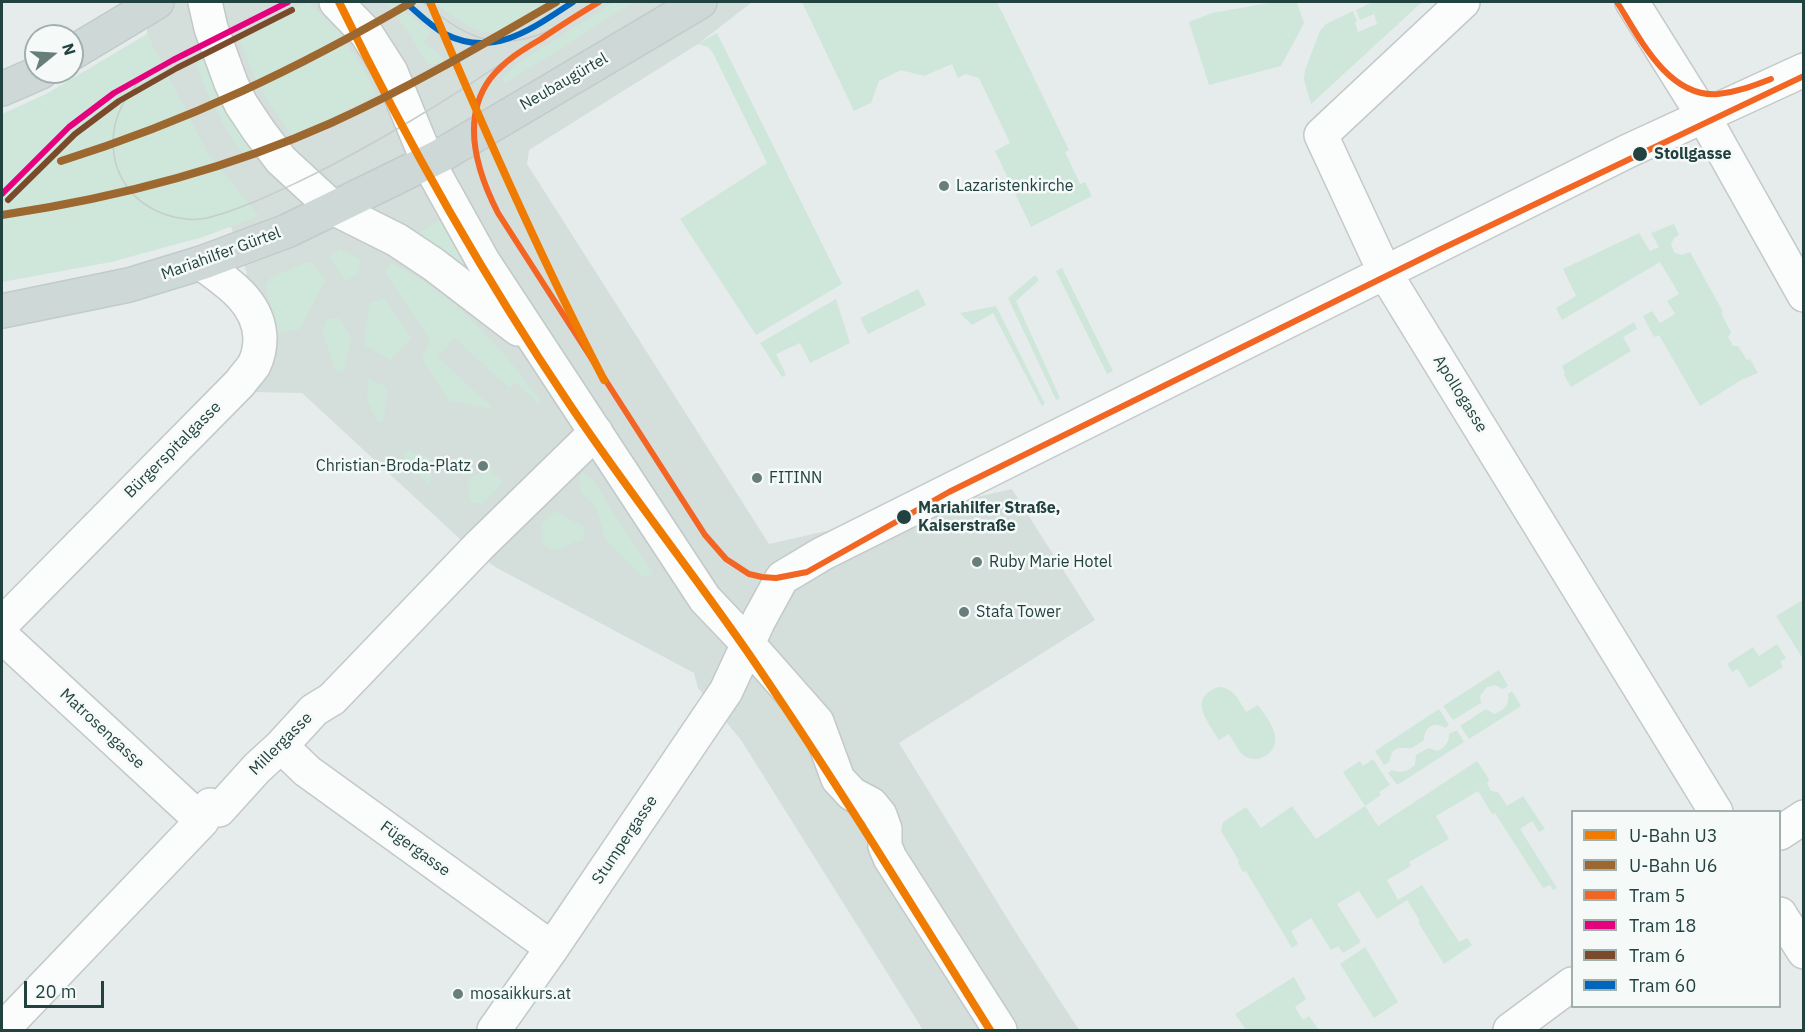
<!DOCTYPE html>
<html>
<head>
<meta charset="utf-8">
<style>
	body { margin:0 }
	#map { position:relative; width:1805px; height:1032px; overflow:hidden; background:#e6eceb; font-family:"IBM Plex Sans",sans-serif }
	canvas { display:block }
	.frame { position:absolute; inset:0; border:3px solid #22423f; pointer-events:none }
	.legend { position:absolute; left:1571px; top:810px; width:210px; height:198px; box-sizing:border-box; background:#f5faf9; border:2px solid #a1b0af; margin:0; padding:8px 10px; list-style:none; font-size:18px; color:#22423f }
	.legend li { display:flex; align-items:center; gap:12px; height:30px }
	.legend b { width:30px; border:2px solid #a1b0af }
	.north { position:absolute; left:24px; top:24px; width:60px; height:60px; box-sizing:border-box; background:#f5faf9; border:2px solid #a1b0af; border-radius:50%; rotate:72deg; font-size:16px; font-weight:700; line-height:24px; text-align:center; color:#22423f }
	.north::after { content:''; display:block; margin:auto; width:21px; height:27px; background:#677e7b; clip-path:polygon(50% 0,100% 100%,50% 72%,0 100%) }
	.scale { position:absolute; left:24px; top:981px; width:80px; height:27px; box-sizing:border-box; border:3px solid #22423f; border-top:0; padding-left:8px; font-size:18px; line-height:21px; white-space:nowrap; color:#22423f; -webkit-text-stroke:4px #f5faf9; paint-order:stroke }
</style>
</head>
<body>
<div id="map">
<canvas width="1805" height="1032"></canvas>
<div class="frame"></div>
<ul class="legend">
<li><b style="height:8px;background:#ef7c00"></b>U-Bahn U3</li>
<li><b style="height:8px;background:#9d6830"></b>U-Bahn U6</li>
<li><b style="height:8px;background:#f26522"></b>Tram 5</li>
<li><b style="height:8px;background:#e5007d"></b>Tram 18</li>
<li><b style="height:8px;background:#7a4b2a"></b>Tram 6</li>
<li><b style="height:8px;background:#0065bd"></b>Tram 60</li>
</ul>
<div class="north">N</div>
<div class="scale">20 m</div>
</div>
<script>
const g = document.querySelector('canvas').getContext('2d');
g.lineJoin = 'round';
function paint(path, color) { g.fillStyle = color; g.fill(path, 'evenodd'); }
function trace(path, color, width, dash) { g.strokeStyle = color; g.lineWidth = width; g.lineCap = dash ? 'butt' : 'round'; g.setLineDash(dash || []); g.stroke(path); }
function write(font, color, halo, rows, align = 'center') {
  g.font = font + ' "IBM Plex Sans",sans-serif'; g.lineWidth = 5; g.setLineDash([]); g.textBaseline = 'middle'; g.strokeStyle = halo; g.fillStyle = color; for (const [text, x, y, turn = 0] of rows) {
    g.save(); g.translate(x, y); g.rotate((+turn || 0) * Math.PI / 180); g.textAlign = isNaN(turn) ? turn : align; if (halo) g.strokeText(text, 0, 0); g.fillText(text, 0, 0); g.restore();
  }
}
paint(new Path2D(`
	M 146,2 L 752,2 L 698,44 L 529,150 L 527,164 L 769,544 L 1012,489 L 1037,529 L 1095,620 L 899,743 L 1020,939 L 1079,1030 L 923,1030 L 741,740 L 698,688 L 694,673 L 497,568 L 474,552 L 302,393 L 254,392 L 252,384 L 244,278 L 247,273 L 227,215 L 147,34 Z`), '#d4dedb');
paint(new Path2D(`
	M 308,2 L 339,32 L 366,73 L 377,94 L 294,138 C 266,103 253,77 238,35 Z
	M 386,2 L 396,5 L 431,32 L 424,42 L 433,49 L 444,60 L 442,64 L 427,64 L 410,35 Z
	M 434,2 L 557,2 C 544,11 529,24 514,30 C 484,42 456,20 434,2 Z
	M 614,2 L 634,2 L 505,84 L 502,79 L 514,66 Z
	M 802,2 L 997,2 L 1069,150 L 1065,152 L 1080,184 L 1085,182 L 1092,196 L 1031,227 L 995,151 L 1010,143 L 979,78 L 966,74 L 958,78 L 952,64 L 924,76 L 901,70 L 879,81 L 871,103 L 854,111 Z
	M 1274,2 L 1297,2 L 1304,23 L 1281,66 L 1209,85 L 1189,22 L 1212,13 Z
	M 1373,2 L 1422,2 L 1311,104 L 1304,80 L 1305,70 L 1320,31 L 1326,24 L 1353,11 L 1357,21 L 1355,22 L 1358,32 L 1377,24 L 1374,14 L 1360,20 L 1356,10 Z
	M 717,33 L 842,284 L 756,335 L 680,219 L 767,163 L 713,53 L 708,47 L 698,44 Z
	M 147,34 L 208,153 L 259,216 L 203,237 L 111,262 L 2,282 L 2,114 L 46,94 Z
	M 203,54 L 260,154 L 252,160 L 248,160 C 223,129 206,95 194,58 Z
	M 439,220 L 487,296 L 408,239 Z
	M 1674,224 L 1679,235 L 1674,238 L 1671,245 L 1675,253 L 1682,255 L 1690,252 L 1723,312 L 1721,313 L 1731,332 L 1728,337 L 1733,346 L 1738,346 L 1747,360 L 1750,359 L 1758,373 L 1741,380 L 1700,406 L 1659,335 L 1654,337 L 1643,316 L 1652,311 L 1660,323 L 1675,314 L 1667,301 L 1679,294 L 1660,262 L 1562,320 L 1556,308 L 1576,296 L 1563,269 L 1639,233 L 1650,251 L 1659,247 L 1651,233 Z
	M 340,249 L 360,259 L 358,275 L 345,281 L 329,255 Z
	M 308,262 L 312,263 L 326,280 L 300,329 L 279,333 L 276,329 L 265,285 L 271,277 Z
	M 391,263 C 456,294 499,345 542,402 L 537,403 L 517,384 L 514,384 L 509,388 L 454,338 L 438,357 L 492,407 L 489,409 L 449,401 L 422,358 L 430,340 L 385,273 Z
	M 1062,268 L 1113,371 L 1107,374 L 1056,271 Z
	M 1035,275 L 1039,280 L 1016,301 L 1060,398 L 1056,400 L 1008,298 Z
	M 918,289 L 926,305 L 868,334 L 860,318 Z
	M 385,298 L 411,339 L 391,360 L 364,345 L 369,303 Z
	M 836,299 L 850,343 L 810,363 L 800,343 L 776,354 L 786,375 L 782,377 L 760,343 Z
	M 996,306 L 1045,404 L 1042,406 L 993,313 L 972,325 L 960,313 Z
	M 340,318 L 351,338 L 344,371 L 336,372 L 322,331 L 327,319 Z
	M 1634,322 L 1637,329 L 1623,337 L 1631,351 L 1571,387 L 1564,375 L 1565,373 L 1562,366 Z
	M 368,379 L 387,387 L 384,420 L 382,422 L 378,422 L 367,402 Z
	M 406,450 L 409,450 L 431,458 L 431,484 L 428,484 L 403,456 Z
	M 489,468 L 503,482 L 482,504 L 470,502 L 468,480 Z
	M 582,472 L 593,480 L 654,575 L 643,577 L 606,541 L 595,506 L 581,493 L 579,477 Z
	M 555,511 L 584,527 L 585,539 L 578,543 L 575,541 L 573,544 L 554,551 L 543,544 L 541,523 Z
	M 1803,600 L 1803,659 L 1776,616 Z
	M 1777,644 L 1786,658 L 1780,662 L 1783,667 L 1749,688 L 1738,669 L 1732,672 L 1727,664 L 1753,647 L 1759,656 Z
	M 1499,670 L 1508,686 L 1503,689 L 1495,685 L 1487,687 L 1480,696 L 1481,703 L 1453,720 L 1443,706 Z
	M 1218,687 C 1234,688 1238,699 1246,712 L 1258,705 C 1264,714 1275,727 1275,738 C 1277,755 1254,766 1242,754 C 1237,749 1233,740 1229,734 L 1219,740 C 1208,721 1187,699 1218,687 Z
	M 1512,691 L 1521,706 L 1469,739 L 1460,726 L 1486,709 L 1494,714 C 1504,710 1510,705 1508,694 Z
	M 1439,709 L 1449,725 L 1445,728 C 1434,720 1424,728 1424,740 L 1412,748 L 1398,748 L 1392,752 L 1389,762 L 1384,765 L 1375,751 Z
	M 1457,730 L 1464,742 L 1397,785 L 1388,773 L 1392,770 C 1401,774 1408,771 1415,765 L 1416,755 L 1428,748 L 1438,751 C 1445,747 1449,743 1449,734 Z
	M 1373,759 L 1390,785 L 1379,792 L 1381,795 L 1365,806 L 1378,826 L 1477,761 L 1489,779 L 1487,784 L 1491,791 L 1498,792 L 1507,806 L 1523,796 L 1545,829 L 1539,832 L 1532,821 L 1520,829 L 1557,888 L 1553,890 L 1550,885 L 1543,888 L 1495,813 L 1492,814 L 1478,791 L 1436,816 L 1449,839 L 1409,862 L 1411,866 L 1387,880 L 1398,900 L 1422,885 L 1459,942 L 1467,938 L 1472,945 L 1444,964 L 1418,922 L 1420,921 L 1407,900 L 1377,919 L 1359,891 L 1337,904 L 1361,942 L 1343,953 L 1338,946 L 1331,950 L 1311,918 L 1291,931 L 1298,944 L 1292,948 L 1246,871 L 1243,872 L 1238,863 L 1239,861 L 1221,831 L 1223,822 L 1246,807 L 1261,828 L 1292,806 L 1316,839 L 1365,806 L 1343,772 L 1360,761 L 1363,766 Z
	M 1365,947 L 1398,1002 L 1374,1018 L 1340,964 Z
	M 1294,977 L 1306,999 L 1295,1007 L 1303,1020 L 1309,1016 L 1319,1030 L 1246,1030 L 1235,1014 Z`), '#cfe6da');
const minor = new Path2D(`
	M 205,2 L 211,28 L 231,83 L 241,104 L 259,131 L 281,160 L 333,208 L 397,240 L 433,264 L 518,329
	M 336,2 L 366,33 L 391,72 L 428,162 L 483,261 L 705,599 L 749,645 L 817,722 L 838,779 L 852,794 L 871,804 L 880,815 L 885,829 L 885,846 L 890,858 L 1000,1030
	M 1463,2 L 1321,135 L 1385,273 L 1716,812
	M 1632,2 L 1704,117 L 1804,295
	M 2,624 L 240,383 C 244,377 250,371 254,365 C 258,357 260,346 260,338 C 259,302 227,282 201,263
	M 2,636 L 202,821
	M 281,746 L 307,771 L 552,948
	M 1780,833 L 1804,817
	M 1780,914 L 1804,952
	M 2,1030 L 202,821 L 210,805 L 219,810 L 257,768 L 281,746 L 314,710 L 332,699 L 480,545 L 596,432
	M 494,1030 L 552,948 L 726,691 L 759,620 L 782,578 L 822,554 L 1628,151 L 1804,70
	M 1510,1030 L 1572,984`);
const major = new Path2D(`
	M 72,53 L 157,2
	M 2,89 L 41,72
	M 2,311 L 129,285 L 201,263 L 287,231 L 440,156 L 700,2`);
trace(minor, '#c3c9c8', 36);
trace(major, '#c2cbca', 36);
trace(minor, '#fbfcfc', 33);
trace(major, '#ced8d7', 33);
trace(new Path2D(`
	M 423,2 C 471,43 504,55 563,24
	M 273,10 L 290,2
	M 156,69 C 96,106 98,192 167,215 C 180,219 194,221 207,218 C 239,210 270,195 300,181 C 344,160 386,136 427,111 C 457,93 486,73 515,55`), '#c7cdcc', 1.5);
trace(new Path2D(`
	M 599,2 C 579,14 560,26 541,39 C 522,50 504,61 490,79 C 460,120 477,172 498,213 L 705,535 L 726,559 L 749,574 L 762,577 L 776,578 L 807,572 L 949,492 L 1439,250 L 1804,76
	M 1617,2 C 1639,37 1668,98 1718,94 C 1737,92 1753,86 1771,79`), '#f26522', 6);
trace(new Path2D(`
	M 2,194 L 69,127 L 114,93 L 173,60 L 288,2`), '#e5007d', 6);
trace(new Path2D(`
	M 8,200 L 75,134 L 119,101 L 177,68 L 292,10`), '#7a4b2a', 6);
trace(new Path2D(`
	M 405,2 C 418,13 430,26 445,34 C 494,59 533,28 573,2`), '#0065bd', 6);
trace(new Path2D(`
	M 339,2 C 407,142 483,276 570,405 C 627,490 691,570 749,654 C 833,777 911,904 990,1030
	M 430,2 C 484,130 540,257 604,380`), '#ef7c00', 8);
trace(new Path2D(`
	M 61,161 C 188,121 297,69 412,2
	M 2,215 C 115,198 226,170 331,123 C 409,88 482,45 556,2`), '#9d6830', 8);
for (const [x, y, r, color] of [
	[1640,154,8,"#22423f"],
	[944,186,6,"#677e7b"],
	[483,466,6,"#677e7b"],
	[757,478,6,"#677e7b"],
	[904,517,8,"#22423f"],
	[977,562,6,"#677e7b"],
	[964,612,6,"#677e7b"],
	[458,994,6,"#677e7b"]
]) { const dot = new Path2D(); dot.arc(x, y, r, 0, 2 * Math.PI); g.fillStyle = color; g.fill(dot); trace(dot, '#f5faf9', 2); }
write('16px', '#22423f', '#f5faf9', [
	["Neubaugürtel",564,82,-30],
	["Mariahilfer Gürtel",221,254,-20],
	["Apollogasse",1460,394,58],
	["Bürgerspitalgasse",173,450,-45],
	["Matrosengasse",102,729,43],
	["Millergasse",281,744,-45],
	["Stumpergasse",625,840,-56],
	["Fügergasse",415,849,36]
]);
write('bold 16px', '#22423f', '#f5faf9', [
	["Stollgasse",1654,154],
	["Mariahilfer Straße,",918,508],
	["Kaiserstraße",918,526]
], 'left');
write('16px', '#22423f', '#f5faf9', [
	["Lazaristenkirche",956,186],
	["Christian-Broda-Platz",471,466,"right"],
	["FITINN",769,478],
	["Ruby Marie Hotel",989,562],
	["Stafa Tower",976,612],
	["mosaikkurs.at",470,994]
], 'left');
</script>
</body>
</html>
